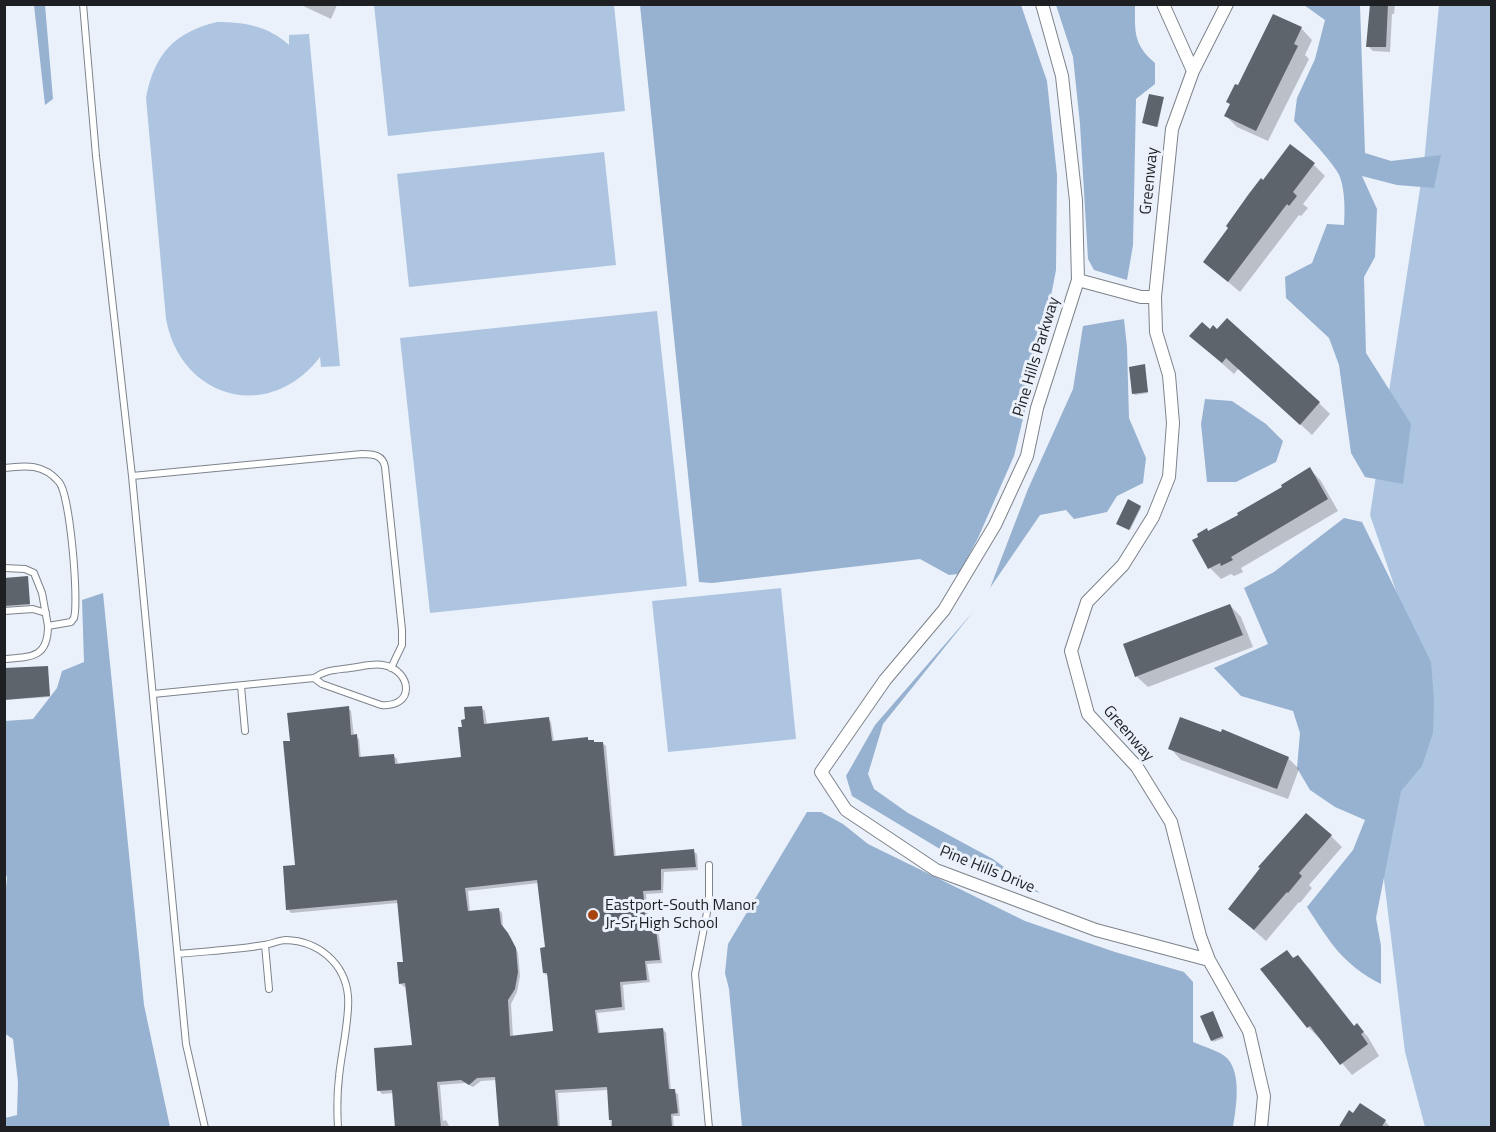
<!DOCTYPE html>
<html>
<head>
<meta charset="utf-8">
<style>
	body { margin:0 }
	#map { position:relative; width:1496px; height:1132px; overflow:hidden; background:#eaf1fa; font-family:"Titillium Web",sans-serif }
	canvas { display:block }
	.frame { position:absolute; inset:0; border:6px solid #1d1f22; pointer-events:none }
</style>
</head>
<body>
<div id="map">
<canvas width="1496" height="1132"></canvas>
<div class="frame"></div>
</div>
<script>
const g = document.querySelector('canvas').getContext('2d');
g.lineJoin = 'round';
function paint(path, color) { g.fillStyle = color; g.fill(path, 'evenodd'); }
function trace(path, color, width, dash) { g.strokeStyle = color; g.lineWidth = width; g.lineCap = dash ? 'butt' : 'round'; g.setLineDash(dash || []); g.stroke(path); }
function write(font, color, halo, rows, align = 'center') {
  g.font = font + ' "Titillium Web",sans-serif'; g.lineWidth = 6; g.setLineDash([]); g.textBaseline = 'middle'; g.strokeStyle = halo; g.fillStyle = color; for (const [text, x, y, turn = 0] of rows) {
    g.save(); g.translate(x, y); g.rotate((+turn || 0) * Math.PI / 180); g.textAlign = isNaN(turn) ? turn : align; if (halo) g.strokeText(text, 0, 0); g.fillText(text, 0, 0); g.restore();
  }
}
paint(new Path2D(`
	M 374,5 L 614,5 L 625,111 L 388,136 Z
	M 1439,5 L 1491,5 L 1491,1127 L 1425,1127 L 1405,1052 L 1379,839 L 1420,661 L 1370,515 L 1424,163 Z
	M 217,22 C 245,22 268,26 289,45 L 289,35 L 309,34 L 340,366 L 321,367 L 320,357 C 270,423 181,400 166,319 L 146,98 C 154,54 175,32 217,22 Z
	M 604,152 L 616,265 L 409,287 L 397,174 Z
	M 657,311 L 687,586 L 430,613 L 400,338 Z
	M 781,588 L 796,739 L 668,752 L 652,601 Z`), '#aec5e1');
paint(new Path2D(`
	M 34,5 L 45,5 L 53,99 L 45,105 Z
	M 640,5 L 1021,5 L 1047,81 L 1057,175 L 1056,270 L 1045,327 L 1014,456 L 978,538 L 959,574 L 949,575 L 920,559 L 712,583 L 699,582 Z
	M 1056,5 L 1135,5 C 1135,32 1133,44 1155,63 L 1155,84 L 1136,99 L 1133,245 L 1127,280 L 1094,270 L 1088,259 L 1080,124 L 1073,57 Z
	M 1304,5 L 1360,5 L 1365,153 L 1391,161 L 1441,155 L 1434,188 L 1397,185 L 1362,176 L 1377,209 L 1375,257 L 1364,277 L 1366,353 L 1411,424 L 1403,484 L 1365,477 L 1351,453 L 1339,365 L 1329,338 L 1286,298 L 1285,277 L 1312,263 L 1327,224 L 1344,225 C 1345,210 1345,191 1340,177 C 1335,164 1304,132 1294,121 L 1297,98 L 1315,59 L 1325,20 Z
	M 1124,319 L 1127,347 L 1129,418 L 1146,458 L 1143,483 L 1117,496 L 1107,512 L 1074,519 L 1066,510 L 1040,515 L 990,588 L 1028,489 L 1073,389 L 1083,326 Z
	M 1205,399 L 1232,401 L 1266,424 L 1283,441 L 1276,462 L 1236,482 L 1207,482 L 1201,424 Z
	M 1344,518 L 1362,522 L 1431,662 L 1434,700 L 1433,733 L 1422,766 L 1401,791 L 1376,918 L 1381,946 L 1381,984 C 1342,964 1330,942 1307,907 L 1353,850 L 1365,820 L 1335,807 L 1310,790 L 1297,768 L 1300,733 L 1293,711 L 1241,696 L 1214,668 L 1268,644 L 1244,588 L 1274,572 Z
	M 103,593 L 144,1005 L 170,1127 L 5,1127 L 5,1118 L 17,1115 L 18,1082 L 13,1039 L 4,1033 L 4,910 L 7,877 L 4,871 L 5,721 L 33,719 L 57,688 L 62,671 L 84,662 L 82,600 Z
	M 973,612 L 883,724 L 868,774 L 874,789 L 908,813 L 993,859 L 1040,893 L 978,872 L 852,796 L 846,776 L 875,725 Z
	M 807,812 L 821,812 L 843,824 L 868,844 L 1025,921 L 1115,952 L 1184,972 L 1193,982 L 1193,1042 C 1202,1046 1220,1051 1227,1058 C 1242,1074 1236,1108 1233,1127 L 742,1127 L 729,989 L 725,973 L 728,944 Z`), '#97b1d0');
paint(new Path2D(`
	M 299,4 L 337,4 L 337,5 L 331,19 Z
	M 1371,4 L 1395,4 L 1394,14 L 1392,14 L 1390,52 L 1373,51 L 1368,46 Z
	M 1301,28 L 1312,40 L 1305,55 L 1309,59 L 1268,141 L 1237,127 L 1226,116 Z
	M 1163,99 L 1158,127 L 1145,124 L 1144,123 Z
	M 1314,165 L 1325,176 L 1303,204 L 1308,208 L 1301,216 L 1299,215 L 1240,292 L 1205,262 L 1264,182 Z
	M 1210,331 L 1319,403 L 1330,414 L 1312,435 L 1239,368 L 1234,374 L 1203,347 Z
	M 1144,366 L 1148,393 L 1135,395 L 1133,393 Z
	M 1310,469 L 1321,481 L 1338,511 L 1241,568 L 1243,572 L 1234,576 L 1231,574 L 1221,579 L 1210,568 L 1209,533 L 1284,488 Z
	M 1140,507 L 1141,508 L 1130,530 L 1119,524 Z
	M 27,578 L 30,605 L 4,607 L 4,580 Z
	M 1230,605 L 1241,617 L 1253,647 L 1148,687 L 1136,676 Z
	M 47,667 L 50,697 L 4,700 L 4,669 Z
	M 348,708 L 351,711 L 354,736 L 359,739 L 361,759 L 394,756 L 397,759 L 398,765 L 462,759 L 463,728 L 482,708 L 485,711 L 487,725 L 548,719 L 551,722 L 554,742 L 587,739 L 596,744 L 602,743 L 606,746 L 616,858 L 693,851 L 697,854 L 698,870 L 664,872 L 663,893 L 646,894 L 649,932 L 656,931 L 659,935 L 662,963 L 647,964 L 650,982 L 623,985 L 625,1010 L 597,1013 L 600,1034 L 663,1029 L 666,1033 L 671,1091 L 678,1094 L 680,1116 L 673,1116 L 674,1128 L 611,1128 L 608,1090 L 558,1093 L 560,1128 L 501,1128 L 497,1080 L 481,1081 L 473,1087 L 465,1083 L 440,1085 L 443,1121 L 446,1120 L 450,1128 L 397,1128 L 394,1093 L 382,1094 L 379,1090 L 414,1046 L 407,986 L 404,987 L 400,983 L 404,963 L 398,903 L 291,913 L 288,909 L 296,866 L 292,743 ZM 539,883 L 547,949 L 544,973 L 548,976 L 555,1033 L 513,1037 L 511,1004 L 517,992 L 520,976 L 518,953 L 511,938 L 503,929 L 502,913 L 498,909 L 470,912 L 468,891 Z
	M 1170,748 L 1288,758 L 1299,769 L 1288,799 L 1181,760 Z
	M 1331,836 L 1342,847 L 1309,885 L 1312,888 L 1300,903 L 1299,902 L 1266,941 L 1230,909 Z
	M 1287,952 L 1295,959 L 1298,957 L 1309,968 L 1355,1027 L 1357,1025 L 1368,1037 L 1379,1056 L 1352,1075 L 1320,1037 L 1319,1038 L 1308,1027 Z
	M 1214,1014 L 1224,1038 L 1213,1042 L 1202,1017 Z
	M 1385,1121 L 1391,1128 L 1340,1128 Z`), '#0003');
paint(new Path2D(`
	M 1370,4 L 1388,4 L 1386,47 L 1366,47 Z
	M 1273,14 L 1302,27 L 1294,44 L 1298,46 L 1256,131 L 1224,116 L 1230,104 L 1226,102 L 1235,84 L 1238,85 Z
	M 1149,94 L 1164,97 L 1157,127 L 1142,123 Z
	M 1290,144 L 1315,163 L 1293,192 L 1297,196 L 1289,206 L 1287,204 L 1228,282 L 1203,262 L 1228,228 L 1226,226 L 1248,195 L 1261,178 L 1263,180 Z
	M 1227,318 L 1320,402 L 1300,425 L 1226,358 L 1222,363 L 1189,336 L 1202,322 L 1210,329 L 1213,325 L 1217,329 Z
	M 1145,364 L 1148,392 L 1132,394 L 1129,367 Z
	M 1310,467 L 1328,499 L 1231,557 L 1233,560 L 1221,566 L 1220,563 L 1208,569 L 1192,540 L 1198,537 L 1197,534 L 1207,528 L 1208,531 L 1238,515 L 1237,513 L 1282,487 L 1281,485 Z
	M 1128,499 L 1141,506 L 1129,530 L 1116,524 Z
	M 28,576 L 30,604 L 4,606 L 4,578 Z
	M 1230,604 L 1243,635 L 1135,677 L 1123,644 Z
	M 48,666 L 50,696 L 4,700 L 4,668 Z
	M 349,706 L 351,735 L 357,734 L 359,757 L 394,754 L 395,764 L 461,757 L 458,727 L 462,727 L 461,720 L 465,719 L 464,707 L 482,706 L 484,724 L 549,717 L 552,741 L 588,737 L 588,740 L 594,740 L 594,742 L 603,742 L 614,856 L 694,849 L 696,867 L 661,869 L 661,890 L 643,891 L 647,930 L 656,930 L 660,960 L 645,961 L 647,980 L 620,982 L 622,1007 L 595,1010 L 598,1033 L 663,1028 L 669,1089 L 675,1089 L 678,1113 L 671,1114 L 672,1128 L 612,1128 L 612,1120 L 609,1120 L 607,1087 L 555,1090 L 558,1128 L 499,1128 L 495,1077 L 477,1078 L 469,1085 L 461,1080 L 437,1082 L 441,1128 L 395,1128 L 392,1090 L 377,1091 L 374,1048 L 412,1045 L 405,983 L 399,984 L 397,962 L 403,962 L 397,900 L 286,910 L 283,866 L 295,865 L 283,741 L 290,741 L 287,713 ZM 537,880 L 545,947 L 540,948 L 543,973 L 547,973 L 553,1031 L 510,1036 L 508,1000 L 515,989 L 518,972 L 516,948 L 508,933 L 501,924 L 499,908 L 468,911 L 465,888 Z
	M 1180,717 L 1221,732 L 1222,729 L 1289,757 L 1277,789 L 1168,749 Z
	M 1306,813 L 1332,835 L 1299,873 L 1302,876 L 1288,893 L 1287,892 L 1254,930 L 1228,909 L 1260,868 L 1258,867 Z
	M 1287,950 L 1293,958 L 1298,955 L 1354,1026 L 1357,1023 L 1364,1032 L 1361,1034 L 1368,1044 L 1340,1065 L 1310,1026 L 1307,1028 L 1260,969 Z
	M 1213,1011 L 1223,1036 L 1211,1041 L 1200,1016 Z
	M 1360,1103 L 1386,1120 L 1381,1128 L 1338,1128 L 1349,1110 L 1353,1113 Z`), '#5e646b');
const service = new Path2D(`
	M 83,4 L 96,156 L 132,476 L 186,1044 L 205,1128
	M 4,468 C 26,465 44,464 59,482 C 70,494 79,601 74,618 L 71,622 L 48,626 L 42,593 L 34,573 L 25,569 L 4,568
	M 132,476 L 362,454 C 373,454 383,455 385,467 L 402,630 L 402,645 L 391,668
	M 4,611 L 33,609 L 46,613
	M 4,659 C 31,657 48,658 48,626
	M 241,686 L 245,731
	M 153,694 L 314,678 C 325,670 336,670 350,668 C 360,667 373,663 383,665 C 412,670 416,708 381,705 L 322,684 L 314,678
	M 709,865 L 709,902 L 695,974 L 709,1128
	M 265,945 L 269,989
	M 178,954 C 206,951 236,950 264,945 C 272,944 279,940 286,940 C 318,941 345,963 348,996 C 350,1018 341,1054 339,1077 C 337,1094 337,1111 338,1128`);
const minor = new Path2D(`
	M 1042,4 L 1062,76 L 1076,201 L 1078,280 L 1037,408 L 1027,456 L 995,525 L 944,610 L 885,680 L 821,772 L 846,810 L 936,870 L 1096,930 L 1209,960
	M 1163,4 L 1193,71
	M 1078,280 L 1141,297 L 1155,297 L 1172,129 L 1193,71 L 1227,4
	M 1155,297 L 1156,332 L 1169,375 L 1173,423 L 1169,477 L 1153,517 L 1123,565 L 1087,602 L 1071,651 L 1088,714 L 1137,767 L 1171,822 L 1200,936 L 1209,960 L 1249,1031 L 1264,1096 L 1261,1128`);
trace(service, '#7d838b', 8);
trace(minor, '#7d838b', 14);
trace(service, '#fff', 6);
trace(minor, '#fff', 12);
for (const [x, y, r, color] of [
	[593,915,6,"#a8450f"]
]) { const dot = new Path2D(); dot.arc(x, y, r, 0, 2 * Math.PI); g.fillStyle = color; g.fill(dot); trace(dot, '#eaf1fa', 2); }
write('16px', '#1d1f22', '#eaf1fa', [
	["Greenway",1150,181,-84],
	["Pine Hills Parkway",1037,357,-73],
	["Greenway",1128,734,49],
	["Pine Hills Drive",987,870,22]
]);
write('16px', '#1d1f22', '#eaf1fa', [
	["Eastport-South Manor",605,906],
	["Jr-Sr High School",605,924]
], 'left');
</script>
</body>
</html>
